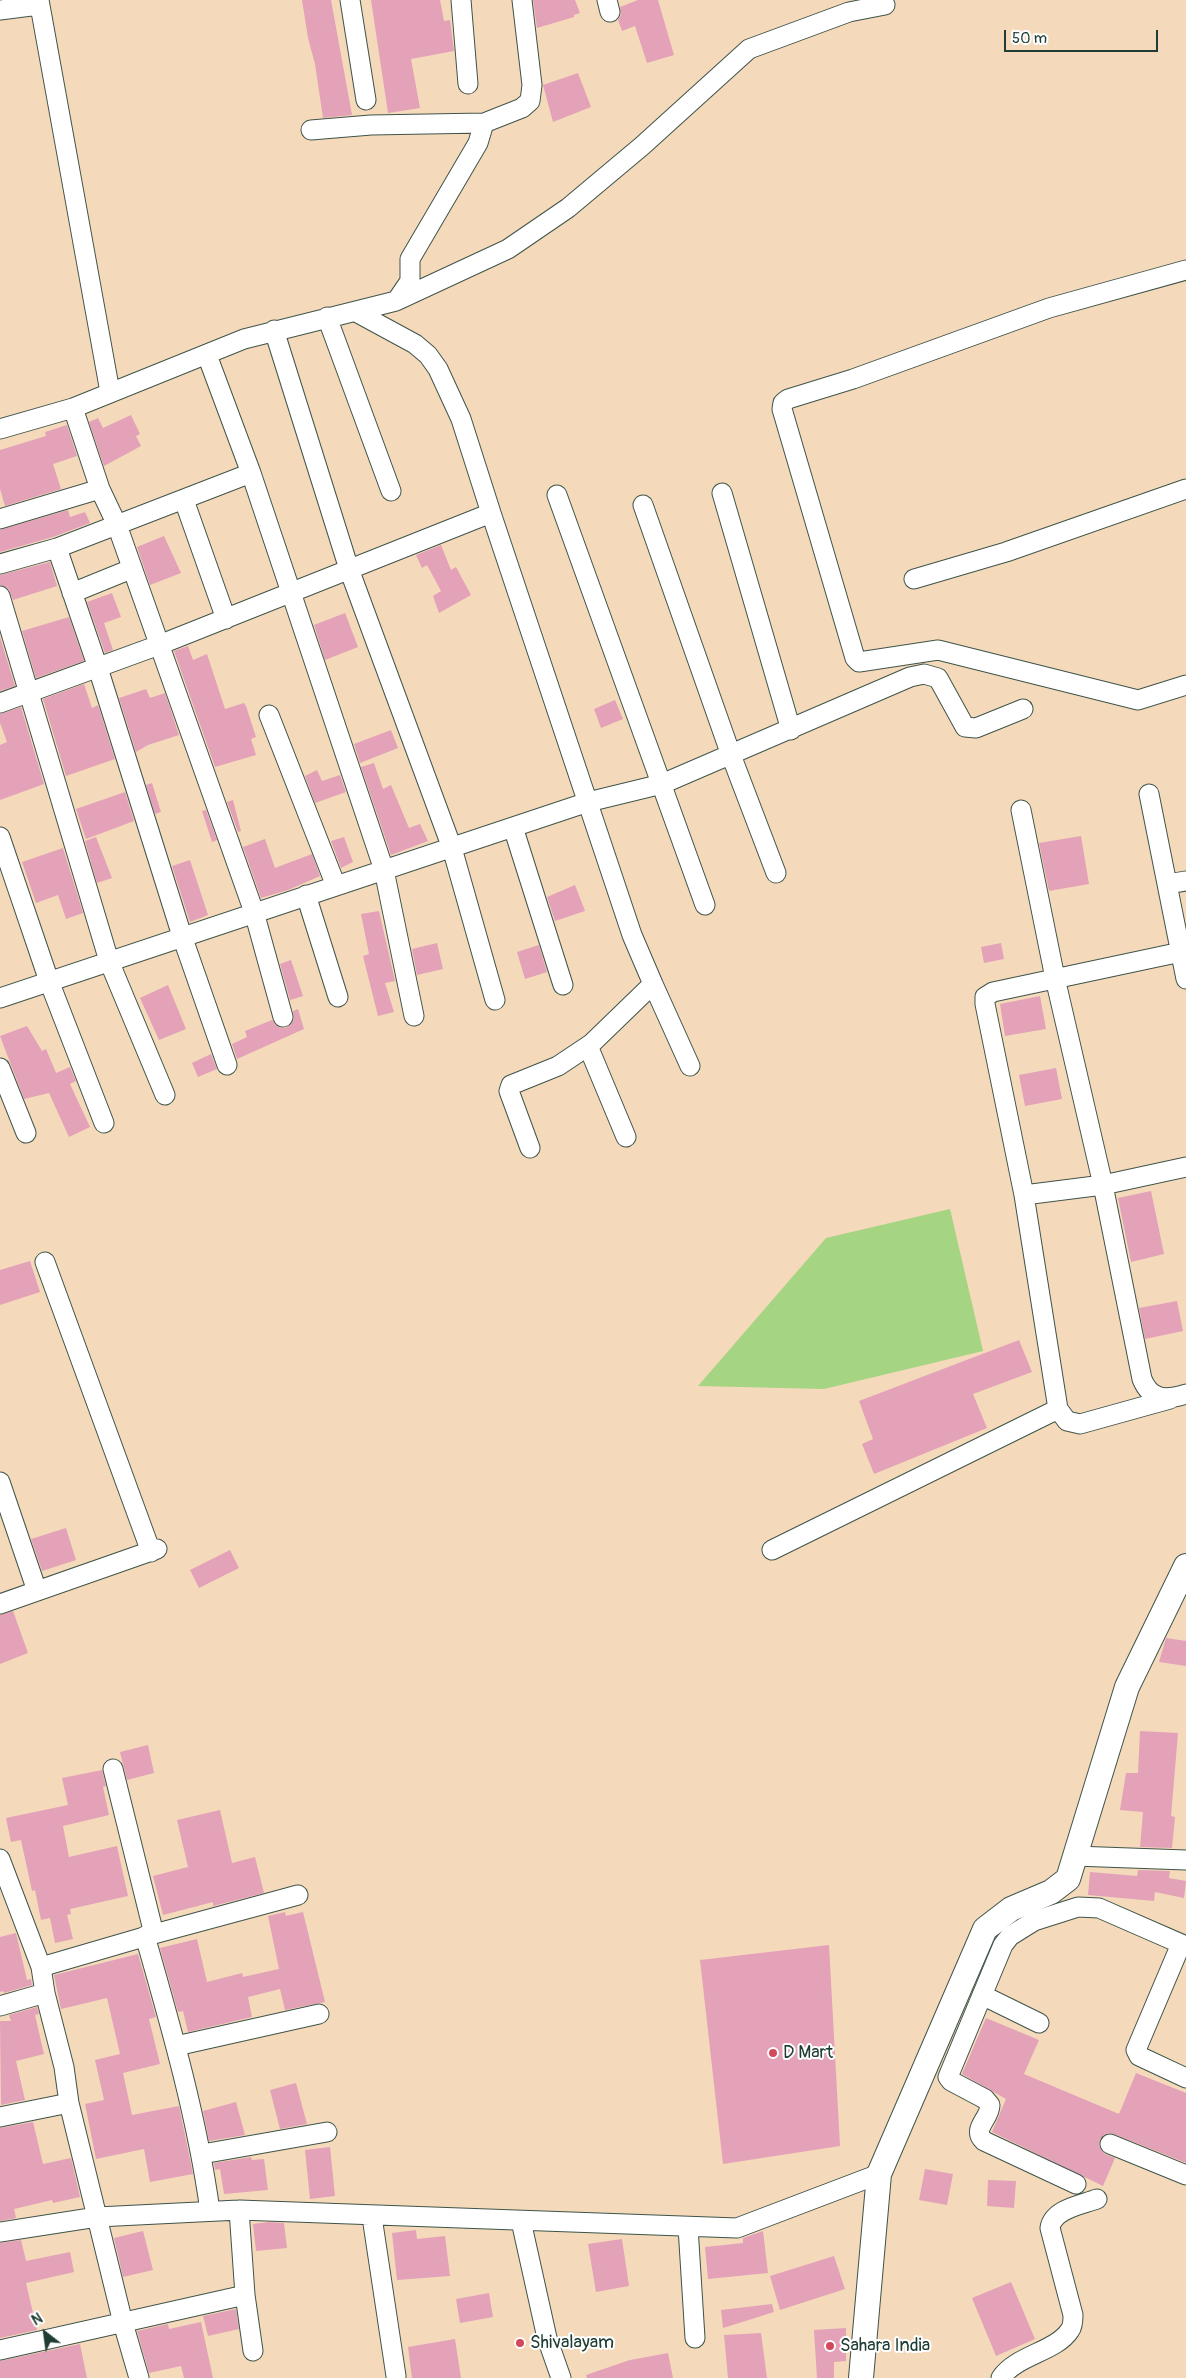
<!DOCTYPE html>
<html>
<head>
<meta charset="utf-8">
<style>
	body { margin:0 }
	#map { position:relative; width:1186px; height:2378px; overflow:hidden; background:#f4d9bb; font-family:Pangolin,sans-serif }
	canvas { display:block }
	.north { position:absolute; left:20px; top:2308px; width:50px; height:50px; -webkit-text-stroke:4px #fff; paint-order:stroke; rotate:330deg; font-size:14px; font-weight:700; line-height:20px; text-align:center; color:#1f3d34 }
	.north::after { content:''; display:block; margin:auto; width:18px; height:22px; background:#1f3d34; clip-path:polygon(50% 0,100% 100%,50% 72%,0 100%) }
	.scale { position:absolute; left:1004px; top:30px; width:154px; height:22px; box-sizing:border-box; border:2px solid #1f3d34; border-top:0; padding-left:6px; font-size:15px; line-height:18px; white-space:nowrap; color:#1f3d34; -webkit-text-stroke:4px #fff; paint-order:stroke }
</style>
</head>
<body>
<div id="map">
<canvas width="1186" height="2378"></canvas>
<div class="north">N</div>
<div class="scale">50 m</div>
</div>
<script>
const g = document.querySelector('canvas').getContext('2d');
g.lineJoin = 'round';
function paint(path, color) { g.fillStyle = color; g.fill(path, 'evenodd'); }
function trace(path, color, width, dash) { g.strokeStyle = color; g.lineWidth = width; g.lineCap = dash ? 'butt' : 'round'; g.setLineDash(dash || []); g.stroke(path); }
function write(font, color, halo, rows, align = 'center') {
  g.font = font + ' Pangolin,sans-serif'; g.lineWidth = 4; g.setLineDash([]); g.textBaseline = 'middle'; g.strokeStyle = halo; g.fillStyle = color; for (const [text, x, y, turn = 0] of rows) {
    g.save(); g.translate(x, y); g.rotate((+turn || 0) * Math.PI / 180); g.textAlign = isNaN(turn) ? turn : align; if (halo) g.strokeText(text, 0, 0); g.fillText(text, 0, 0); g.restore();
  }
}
paint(new Path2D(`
	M 950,1209 L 983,1351 L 824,1389 L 698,1386 L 826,1238 Z`), '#a5d482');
paint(new Path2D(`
	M 302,0 L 331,0 L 352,115 L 323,118 L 315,64 L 308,38 Z
	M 371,0 L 440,0 L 444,21 L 450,20 L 454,51 L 411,59 L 420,108 L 388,113 Z
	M 533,0 L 575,0 L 580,13 L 574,15 L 574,17 L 537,28 Z
	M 638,0 L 658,0 L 674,55 L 647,63 L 635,26 L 622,31 L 618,20 L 621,15 L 620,7 Z
	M 578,73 L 591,107 L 553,122 L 543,85 Z
	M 131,415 L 140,434 L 136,436 L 141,446 L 104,466 L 89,422 L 98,418 L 103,428 Z
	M 67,425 L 77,456 L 53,464 L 61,489 L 5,506 L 0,489 L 0,450 L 46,436 L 45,432 Z
	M 68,510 L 70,517 L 85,512 L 90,523 L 53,537 L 0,552 L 0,530 Z
	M 164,536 L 181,573 L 150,585 L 137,547 Z
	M 441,545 L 451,570 L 456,567 L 471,595 L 439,613 L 433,596 L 441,591 L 427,565 L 422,568 L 416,555 Z
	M 50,562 L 57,586 L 13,600 L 8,588 L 0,585 L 0,575 Z
	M 112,593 L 121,617 L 104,623 L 113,650 L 105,653 L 87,602 Z
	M 345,613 L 358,647 L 325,660 L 314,625 Z
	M 69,617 L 84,661 L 36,678 L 22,631 Z
	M 0,637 L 15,686 L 0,691 Z
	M 188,646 L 193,660 L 207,654 L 225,709 L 244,703 L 246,706 L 256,737 L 251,739 L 256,755 L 215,767 L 174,651 Z
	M 84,684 L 92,708 L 98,705 L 115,759 L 66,776 L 43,699 Z
	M 146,689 L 150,698 L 165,693 L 179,735 L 148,745 L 136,752 L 119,698 Z
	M 615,700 L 623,719 L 601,728 L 594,709 Z
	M 21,707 L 44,784 L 0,800 L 0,745 L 7,742 L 0,723 L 0,714 Z
	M 391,730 L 398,748 L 360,763 L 354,744 Z
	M 374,763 L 383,789 L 391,785 L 409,828 L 420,824 L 428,841 L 391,855 L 361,767 Z
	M 317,770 L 322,781 L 340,775 L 346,792 L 315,803 L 305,776 Z
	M 152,783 L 161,812 L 155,814 L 146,785 Z
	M 125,792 L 134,821 L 86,839 L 76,809 Z
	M 233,800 L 241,831 L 238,832 L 227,802 Z
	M 206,810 L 217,840 L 212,842 L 202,811 Z
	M 1081,836 L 1089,884 L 1049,891 L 1039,843 Z
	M 96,837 L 112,878 L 97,883 L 85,841 Z
	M 344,837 L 353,862 L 341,868 L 331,841 Z
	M 265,839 L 275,868 L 312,854 L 320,876 L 288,890 L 261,898 L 243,847 Z
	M 63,848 L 83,913 L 66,919 L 58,895 L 36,903 L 22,862 Z
	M 190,860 L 208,915 L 190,922 L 172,866 Z
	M 575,885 L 585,911 L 555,921 L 547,897 Z
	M 379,911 L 395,981 L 385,983 L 394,1012 L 378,1016 L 363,956 L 369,954 L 361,914 Z
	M 437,943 L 443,969 L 417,975 L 412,949 Z
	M 1001,943 L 1004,959 L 984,963 L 981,947 Z
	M 539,945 L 547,972 L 525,979 L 517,952 Z
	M 291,960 L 303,996 L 290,1000 L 280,964 Z
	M 168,985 L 186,1029 L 159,1040 L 140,998 Z
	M 1040,996 L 1046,1029 L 1005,1036 L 1000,1004 Z
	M 298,1009 L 304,1029 L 237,1059 L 232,1044 L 247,1037 L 245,1031 L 272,1020 L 280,1028 L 286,1028 L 294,1020 L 293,1011 Z
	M 27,1026 L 42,1051 L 46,1049 L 56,1073 L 70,1067 L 76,1081 L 70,1084 L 90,1127 L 69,1137 L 49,1093 L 24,1099 L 0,1036 Z
	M 211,1054 L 217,1069 L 198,1077 L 192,1063 Z
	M 1056,1068 L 1062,1099 L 1025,1106 L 1019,1075 Z
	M 1151,1191 L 1164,1254 L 1131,1262 L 1118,1198 Z
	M 30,1261 L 40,1292 L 0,1305 L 0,1270 Z
	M 1177,1301 L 1183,1331 L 1145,1339 L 1139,1308 Z
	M 1019,1340 L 1032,1372 L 973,1394 L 987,1428 L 874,1474 L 862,1444 L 873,1439 L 859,1401 Z
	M 66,1528 L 76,1560 L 42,1571 L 31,1539 Z
	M 230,1550 L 239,1568 L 199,1588 L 190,1570 Z
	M 13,1611 L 28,1653 L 0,1664 L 0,1615 Z
	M 1166,1638 L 1186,1641 L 1186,1666 L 1159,1662 Z
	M 1140,1731 L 1178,1733 L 1171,1816 L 1175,1817 L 1172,1848 L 1140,1847 L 1143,1812 L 1120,1810 L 1126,1773 L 1138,1773 Z
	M 148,1745 L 154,1773 L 127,1780 L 120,1752 Z
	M 102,1770 L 106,1786 L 103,1787 L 109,1815 L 63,1826 L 69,1857 L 117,1846 L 128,1896 L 70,1909 L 71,1914 L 67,1915 L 73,1939 L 55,1943 L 50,1918 L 41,1920 L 35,1890 L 32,1891 L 21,1840 L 11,1842 L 6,1818 L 68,1805 L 62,1778 Z
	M 220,1810 L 232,1863 L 255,1857 L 264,1893 L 213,1906 L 213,1902 L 163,1915 L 153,1876 L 188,1867 L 177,1820 Z
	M 1138,1870 L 1170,1871 L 1169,1878 L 1186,1881 L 1184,1898 L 1155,1892 L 1154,1901 L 1088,1895 L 1090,1872 L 1137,1876 Z
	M 285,1912 L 286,1916 L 303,1912 L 325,2002 L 285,2010 L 280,1989 L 248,1997 L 252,2017 L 188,2032 L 183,2011 L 178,2012 L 160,1948 L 197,1939 L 207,1982 L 242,1973 L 243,1977 L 279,1969 L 268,1916 Z
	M 16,1933 L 27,1980 L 31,1979 L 32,1985 L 4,1993 L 3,1991 L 0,1992 L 0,1937 Z
	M 829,1945 L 840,2146 L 723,2164 L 700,1960 Z
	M 138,1954 L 156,2017 L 149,2019 L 160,2064 L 123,2073 L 132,2115 L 179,2106 L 193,2174 L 150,2182 L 144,2149 L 96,2159 L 85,2104 L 104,2100 L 95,2060 L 120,2054 L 107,1998 L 61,2009 L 54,1975 Z
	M 37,2007 L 39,2014 L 35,2015 L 44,2054 L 16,2061 L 25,2100 L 1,2105 L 0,2021 L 11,2021 L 9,2015 Z
	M 986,2018 L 1039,2040 L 1024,2074 L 1119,2114 L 1136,2073 L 1186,2093 L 1186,2163 L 1114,2134 L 1108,2133 L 1100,2139 L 1099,2146 L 1105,2154 L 1115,2158 L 1103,2186 L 992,2132 L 1006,2099 L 962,2074 Z
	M 296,2083 L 307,2124 L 280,2129 L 270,2090 Z
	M 236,2102 L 245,2135 L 209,2141 L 203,2111 Z
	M 33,2122 L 43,2164 L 71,2158 L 80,2197 L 53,2203 L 52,2200 L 14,2209 L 16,2218 L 0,2221 L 0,2128 Z
	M 330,2147 L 335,2196 L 310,2199 L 305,2150 Z
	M 251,2157 L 252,2160 L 264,2159 L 268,2190 L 224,2194 L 220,2169 L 215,2170 L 214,2163 Z
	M 925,2169 L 953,2174 L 947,2205 L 919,2200 Z
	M 988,2180 L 1016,2181 L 1014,2208 L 987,2206 Z
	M 269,2222 L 284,2223 L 287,2248 L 256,2251 L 253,2224 Z
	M 416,2230 L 417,2239 L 445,2236 L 450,2276 L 397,2280 L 392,2233 Z
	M 143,2231 L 153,2270 L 123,2277 L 114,2238 Z
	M 763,2231 L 768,2273 L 708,2279 L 705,2247 L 743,2243 L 743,2238 Z
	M 622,2239 L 629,2286 L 596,2292 L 588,2244 Z
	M 21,2240 L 26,2261 L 70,2252 L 74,2272 L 26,2283 L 37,2330 L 0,2338 L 0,2243 Z
	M 834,2256 L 845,2289 L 780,2310 L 770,2276 Z
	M 1011,2282 L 1035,2339 L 996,2356 L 972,2298 Z
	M 489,2293 L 493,2317 L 460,2323 L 456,2299 Z
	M 772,2304 L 774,2312 L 723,2328 L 721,2310 Z
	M 236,2309 L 239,2329 L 208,2336 L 203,2316 Z
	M 201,2322 L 213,2378 L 184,2378 L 181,2366 L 149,2373 L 137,2331 L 168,2324 L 169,2329 Z
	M 846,2328 L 846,2361 L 834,2362 L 834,2378 L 817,2378 L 814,2330 Z
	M 761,2333 L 767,2378 L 728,2378 L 724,2335 Z
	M 455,2339 L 461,2378 L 412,2378 L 408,2347 Z
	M 80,2344 L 87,2378 L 0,2378 L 0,2361 Z
	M 668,2353 L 673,2378 L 587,2378 L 586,2375 L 630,2360 Z`), '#e3a2b8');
const minor = new Path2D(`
	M 39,0 L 110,392
	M 350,0 L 366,100
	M 461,0 L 468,84
	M 607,0 L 610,12
	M 0,10 L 39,5
	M 311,130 L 371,125 L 484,123 L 522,108 L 530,101 L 532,85 L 522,0
	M 1186,270 L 1049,308 L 853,379 L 788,399 L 783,403 L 782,409 L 855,658 L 859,662 L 938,650 L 1138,700 L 1186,685
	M 397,300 L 410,281 L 410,259 L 478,143 L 484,123
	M 356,312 L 415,344 L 428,355 L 438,369 L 461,419 L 491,513
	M 327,317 L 391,491
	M 274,330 L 349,569 L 452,848 L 495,1000
	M 207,355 L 251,473 L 384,870 L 414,1016
	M 73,408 L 100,489 L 117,525 L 254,912 L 283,1017
	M 0,429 L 73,408 L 244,339 L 396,301 L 508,249 L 568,208 L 642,146 L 749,49 L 849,12 L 885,5
	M 722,493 L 791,730
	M 557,495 L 705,905
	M 184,500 L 226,619
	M 643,505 L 731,755 L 776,873
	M 0,519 L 100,489
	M 57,548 L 98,668 L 182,936 L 227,1065
	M 0,564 L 57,548 L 251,473
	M 914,579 L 1006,552 L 1186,489
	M 72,593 L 131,569
	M 0,596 L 109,961 L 165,1095
	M 0,703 L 159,645 L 491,513 L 632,935 L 653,984 L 591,1044 L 558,1066 L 511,1085 L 509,1091 L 530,1148
	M 269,715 L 336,886
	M 1149,794 L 1186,979
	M 1021,810 L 1055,978 L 1103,1185 L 1142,1379 C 1151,1401 1166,1400 1186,1394
	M 513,827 L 563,985
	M 0,837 L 49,981 L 104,1123
	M 1167,884 L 1186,881
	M 306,895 L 338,997
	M 653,984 L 690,1066
	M 0,998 L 588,802 L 662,784 L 910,677 L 924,674 L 938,678 L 965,727 L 976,728 L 1023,709
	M 588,1046 L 626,1137
	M 0,1068 L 26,1133
	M 1024,1195 L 1103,1185 L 1186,1167
	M 45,1262 L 151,1552
	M 1170,1399 L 1080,1424 L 1067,1421 L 1058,1409 L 1024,1195 L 985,1004 L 985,997 L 993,992 L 1181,952
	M 0,1482 L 37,1591
	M 772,1550 L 1058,1409
	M 0,1604 L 157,1549
	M 113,1769 L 154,1934
	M 1074,1856 L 1186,1860
	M 0,1859 L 41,1967 L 45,1993 L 64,2067 L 69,2103 L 123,2323 L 139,2378
	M 145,1936 C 171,2027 197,2117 210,2211
	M 1181,1944 L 1136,2050 L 1139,2056 L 1186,2078
	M 41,1967 L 154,1934 L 298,1895
	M 982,1995 L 1039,2023
	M 0,2006 L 45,1993
	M 176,2046 L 319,2014
	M 0,2117 L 69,2103
	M 1110,2144 L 1186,2175
	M 202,2154 L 327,2132
	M 1076,2184 L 984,2141 C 971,2129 990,2119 990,2105 L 985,2099 L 951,2081 L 948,2077 L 1003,1945 L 1010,1936 L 1034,1921 L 1078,1907 L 1099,1908 L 1186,1946
	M 239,2210 L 245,2295 L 253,2351
	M 372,2217 L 396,2376
	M 521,2221 L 547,2338 L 561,2378
	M 688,2227 L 695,2338
	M 0,2232 L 97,2217 L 239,2210 L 737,2228 L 879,2174
	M 0,2350 L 245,2295
	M 1001,2378 C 1016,2355 1056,2352 1070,2330 C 1073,2326 1073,2319 1073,2315 L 1050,2228 C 1053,2209 1081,2205 1097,2199`);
const tertiary = new Path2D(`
	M 861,2378 L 879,2174 L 985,1929 L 1011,1909 L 1051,1892 L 1068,1879 L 1127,1687 L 1186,1566`);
trace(minor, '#3f5448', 21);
trace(tertiary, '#3f5448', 26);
trace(minor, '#fff', 19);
trace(tertiary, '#fff', 24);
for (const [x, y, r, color] of [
	[773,2053,5,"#d1495b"],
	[520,2343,5,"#d1495b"],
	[830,2346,5,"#d1495b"]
]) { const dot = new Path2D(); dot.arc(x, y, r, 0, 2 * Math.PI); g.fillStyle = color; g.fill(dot); trace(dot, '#fff', 2); }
write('18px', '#1f3d34', '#fff', [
	["D Mart",783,2053],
	["Shivalayam",530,2343],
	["Sahara India",840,2346]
], 'left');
</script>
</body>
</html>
